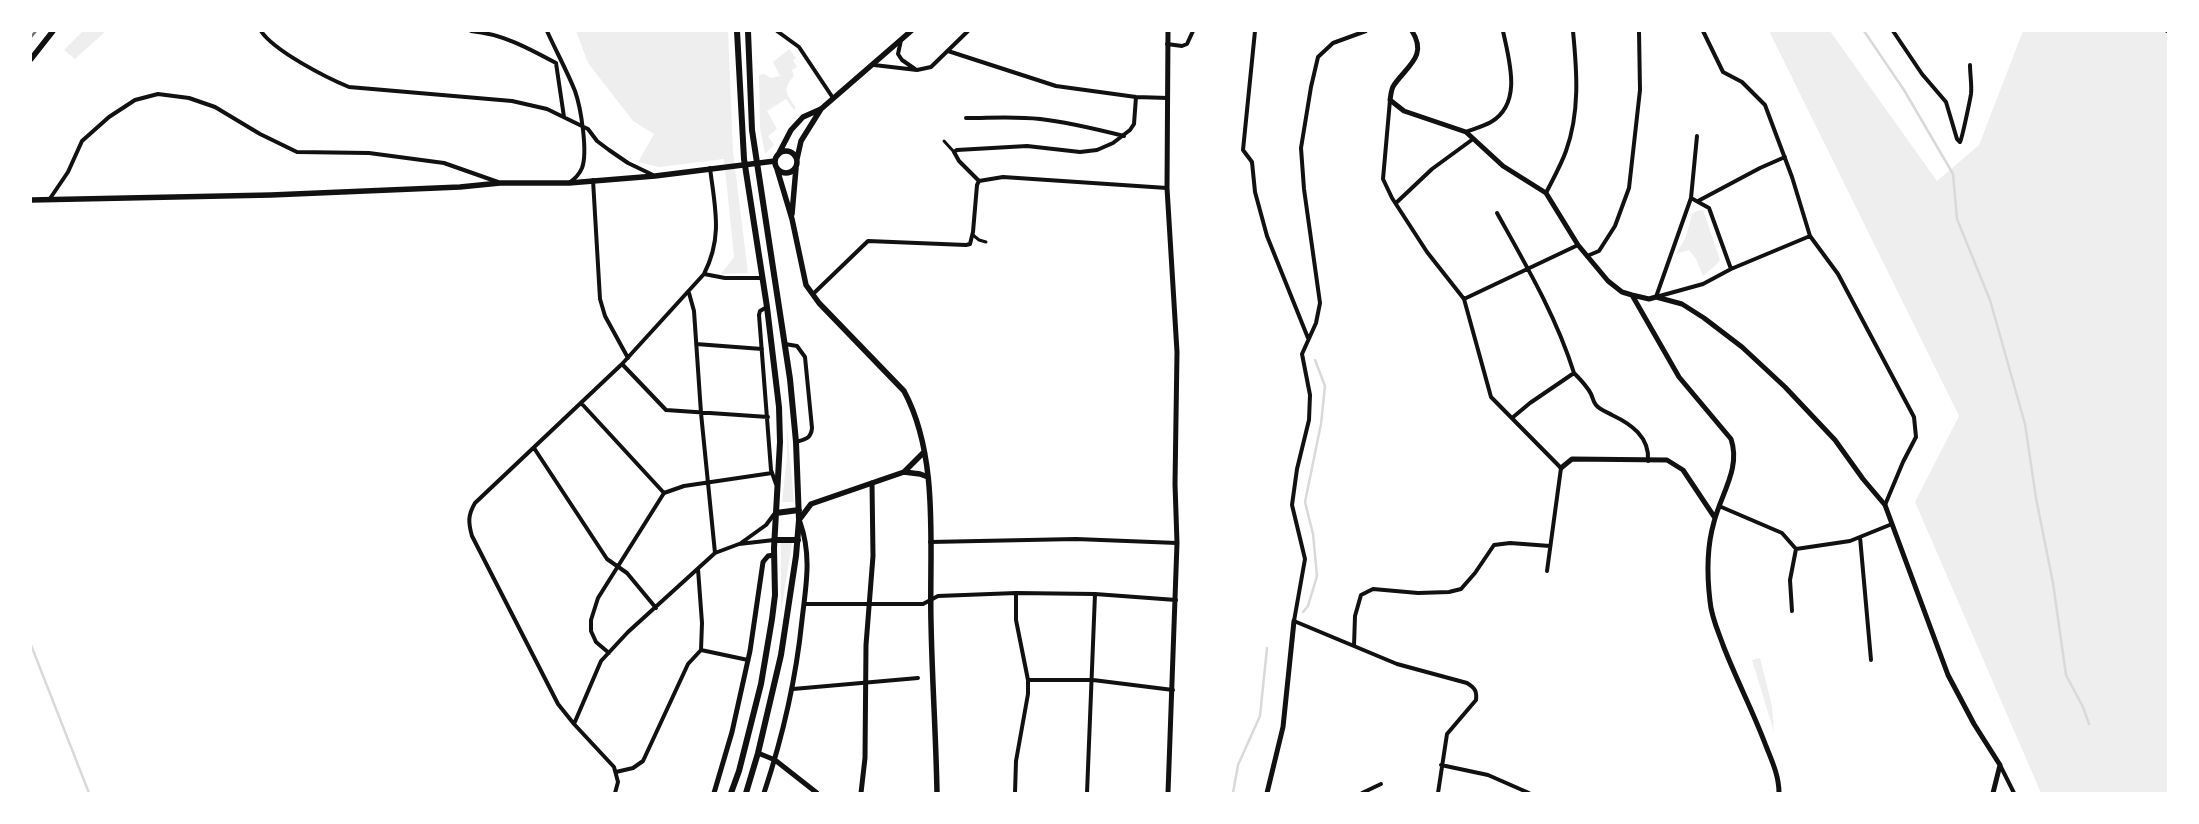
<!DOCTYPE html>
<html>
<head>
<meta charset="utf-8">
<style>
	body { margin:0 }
	#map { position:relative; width:2199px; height:824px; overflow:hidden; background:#fff; font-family:Arial,sans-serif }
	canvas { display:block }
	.frame { position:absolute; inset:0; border:32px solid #fff; pointer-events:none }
</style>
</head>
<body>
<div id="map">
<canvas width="2199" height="824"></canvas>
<div class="frame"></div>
</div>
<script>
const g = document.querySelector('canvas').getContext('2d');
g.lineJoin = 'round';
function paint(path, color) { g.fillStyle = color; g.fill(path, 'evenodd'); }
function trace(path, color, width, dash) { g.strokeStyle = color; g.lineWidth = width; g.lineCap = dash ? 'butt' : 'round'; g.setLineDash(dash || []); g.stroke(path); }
paint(new Path2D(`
	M 83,31 L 106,31 L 75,59 L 64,50 Z
	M 576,31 L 728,31 L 733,152 L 748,273 L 721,274 L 734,257 L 724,159 L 659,167 L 638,162 L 654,134 L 633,121 L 588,63 Z
	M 1769,31 L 1830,31 L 1937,181 L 1979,145 L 2023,31 L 2168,31 L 2168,793 L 2041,793 L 1915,502 L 1959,416 Z
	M 789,49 L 796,58 L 793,60 L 797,67 L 792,70 L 794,76 C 781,90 787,94 796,108 L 794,110 L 786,99 L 767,111 L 777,129 L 768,136 L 774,145 L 765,154 L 760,128 L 759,75 L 764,74 L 771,78 L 780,76 L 773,62 Z
	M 1703,210 L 1720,260 L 1717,264 L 1703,276 L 1696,259 L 1689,250 L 1676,254 L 1686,237 L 1692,214 L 1697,211 Z
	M 787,427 L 794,502 L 782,502 L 787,457 Z
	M 781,543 L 792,543 L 781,612 Z
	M 1760,658 L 1772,706 L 1774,732 L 1752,660 Z`), '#eee');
trace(new Path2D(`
	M 1864,31 L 1904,90 L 1953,174 L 1957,219 L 1990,300 L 2025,424 L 2036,498 L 2053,583 L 2066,675 L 2083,707 L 2089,724
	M 1303,612 L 1308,606 L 1317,576 L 1313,534 L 1305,502 L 1321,424 L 1325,386 L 1315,360
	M 31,645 L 89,793
	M 1233,793 L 1238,765 L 1260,716 L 1267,648`), '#d9d9d9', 2.5);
trace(new Path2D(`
	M 944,141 L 954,152
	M 973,235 L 979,240 L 986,242`), '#111', 3);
trace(new Path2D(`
	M 261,31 C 274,51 327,78 349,87 L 512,101 L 547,109 L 588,129 L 597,141 L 609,150 L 628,163 L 653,175
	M 471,31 C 503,34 528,48 556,63 L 564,117
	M 547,31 C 556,51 567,71 575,91 C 581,108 588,152 582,168 C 579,175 575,179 569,183
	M 777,31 L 799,47 L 833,98
	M 1255,31 L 1243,150 L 1252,162 L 1255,192 L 1267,236 L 1308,338
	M 1366,31 L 1333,43 L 1318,57 L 1311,87 L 1301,148 L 1304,189 L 1320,303 L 1316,323 L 1302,354 L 1310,395 L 1309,420 L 1297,469 L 1292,505 L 1305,559 L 1294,621 L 1397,664 L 1467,683 C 1475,688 1477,691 1476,700 L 1447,734 L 1438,793
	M 1703,31 L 1723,72 L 1742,82 L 1765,105 L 1792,177 L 1810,236 L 1838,274 L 1914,417 L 1916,437 L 1903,462 L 1885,505
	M 1893,31 L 1922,74 L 1946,102 L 1957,139 L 1960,142 C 1962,139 1970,100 1971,94 C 1972,85 1970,74 1970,65
	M 2167,31 L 2168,31
	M 901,40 L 898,54 L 902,60 L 915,69
	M 1167,44 L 1182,46 L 1187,44 L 1193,31
	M 948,51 L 1056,86 L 1136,97 L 1168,98
	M 874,65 L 917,70 L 931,67 L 968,31
	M 1390,100 L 1383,179 L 1392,198 L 1427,252 L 1464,299 L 1491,397 L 1561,468 L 1547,571
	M 966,118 C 990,118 1015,116 1040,119 C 1068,122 1096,129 1124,136
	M 1466,132 C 1474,129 1484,126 1491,122 C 1523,103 1509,60 1503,31
	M 593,180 L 600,299 L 605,316 L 628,358
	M 979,181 L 959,161 L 954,152 L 957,150 L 1027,146 L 1080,152 L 1097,150 L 1113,143 L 1130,130 L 1134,124 L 1136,97
	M 1546,193 C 1553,179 1561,165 1566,151 C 1580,112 1577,72 1573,31
	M 1691,198 L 1709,208 L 1731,269
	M 49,200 L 68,172 L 82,141 L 109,117 L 135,100 L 158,94 L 189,98 L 215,107 L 260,134 L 297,152 L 369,153 L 444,163 L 498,182
	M 1698,201 L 1760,168 L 1785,157
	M 1396,203 L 1432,169 L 1473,139
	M 1497,213 C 1526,265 1556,316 1574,373 L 1530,403 L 1512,418
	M 1587,256 L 1599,251 L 1615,226 L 1629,188 L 1640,90 L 1639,31
	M 704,274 L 725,278 L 763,278
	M 689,293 L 694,311 L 701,413 L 715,553
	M 813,294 L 868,241 L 966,245 L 970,244 L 973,232 L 977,185 L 979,181 L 1003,177 L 1167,188
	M 1656,297 L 1691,198 L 1697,136
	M 1656,297 L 1703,284 L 1731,269 L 1810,236
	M 1464,299 L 1578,245
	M 767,307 L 760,311 L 759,315 L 771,470 L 776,484
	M 696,344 L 762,349
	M 785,344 L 797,346 L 805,357 L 812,428 C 811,439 805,439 796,442
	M 622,364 L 666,410 L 768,417
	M 1574,373 C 1580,379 1587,386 1591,394 C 1593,398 1593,402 1596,405 C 1600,410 1607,412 1612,415 C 1631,424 1650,437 1648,461
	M 582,404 L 664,493
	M 534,448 L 607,559 L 627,573 L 656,608
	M 1719,506 L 1782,533 L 1796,549 L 1790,580 L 1792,611
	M 1860,537 L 1871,660
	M 930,542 L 1076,539 L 1177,543
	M 741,543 L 766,525 L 775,513
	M 1796,549 L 1850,541 L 1892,524
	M 804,604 L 923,604 L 938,596 L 1016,593 L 1095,594 L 1176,600
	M 1354,646 L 1355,616 L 1361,595 L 1373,589 L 1418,593 L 1449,592 L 1461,589 L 1475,573 L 1494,545 L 1510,543 L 1550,546
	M 701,650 L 748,660
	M 609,653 L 596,642 L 591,631 L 591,620 L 598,598 L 664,493 L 684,486 L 772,473
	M 1028,680 L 1093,680 L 1173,690
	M 793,689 L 918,678
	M 574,724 L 601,661 L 628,632 L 715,553 L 739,544 L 774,540
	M 1441,765 L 1488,775 L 1529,793
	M 2000,765 L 2014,793
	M 616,772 L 633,768 L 643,761 L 688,664 L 701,650 L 702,623 L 698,569
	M 615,793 L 618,782 L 614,767 L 574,724 L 558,704 L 472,536 C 468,522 468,515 475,503 L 622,364 L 704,274 C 723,237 715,208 710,168
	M 1015,793 L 1016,761 L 1028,694 L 1028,680 L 1016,620 L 1016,593
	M 1087,793 L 1095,594
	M 1362,793 L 1381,784`), '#111', 4);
trace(new Path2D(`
	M 1168,31 L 1167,188 L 1177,352 L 1175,484 L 1177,543 L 1168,793
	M 1412,31 C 1428,56 1407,66 1394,85 C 1391,89 1391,95 1390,100 L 1404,111 L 1466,132 L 1503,166 L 1546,193 L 1578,245 L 1608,281 L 1622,292 L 1632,295 L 1649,299 L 1656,297 L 1682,304 L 1704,318 L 1742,347 L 1785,387 L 1835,440 L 1863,479 L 1885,505 L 1948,675 L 1974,724 L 2000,765 L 1993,793
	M 1632,295 L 1679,377 L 1731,439 C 1741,468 1721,494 1714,522 C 1707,546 1707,576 1710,601 C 1711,616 1718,631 1723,645 C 1736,679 1753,711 1766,746 C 1772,761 1779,776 1779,793
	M 1561,468 L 1572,459 L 1667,460 L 1683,470 L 1715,518
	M 758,753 L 775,760 L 817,793
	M 714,793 L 732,732 L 750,651 L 763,562 L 768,556 L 774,555
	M 764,793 C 783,736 796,679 802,620 C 806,585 812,556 800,522
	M 861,793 L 865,758 L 866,645 L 873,556 L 872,483
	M 1267,793 L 1283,727 L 1294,621`), '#111', 5);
trace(new Path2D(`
	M 31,59 L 53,31
	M775 162a11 11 0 1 1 22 0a11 11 0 1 1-22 0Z
	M 778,155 L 791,130 L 803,117 L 821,109 L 911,31
	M 797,159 L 801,141 L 821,109
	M 777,169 L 792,219 L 806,285 L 819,303 L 904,391 C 940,458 929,548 931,622 C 932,679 936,736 937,793
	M 31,200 L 271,195 L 460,187 L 500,183 L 569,183 L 655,176 L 775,161
	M 792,214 L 796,168
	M 904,472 L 920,474 L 928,477
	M 799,520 L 811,504 L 904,472 L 924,452`), '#111', 5.5);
trace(new Path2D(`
	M 776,513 L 799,510
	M 774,540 L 798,540
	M 731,793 L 739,771 L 761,684 L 772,619 L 775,595 L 774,548 L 780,442 L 779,407 L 767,307 L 744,159 L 737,31
	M 746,793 L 758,753 L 781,655 L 796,556 L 799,520 L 796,442 L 790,379 L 752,130 L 748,31`), '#111', 6);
trace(new Path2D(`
	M 31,37 L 36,31`), '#707070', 2.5);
</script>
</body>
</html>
